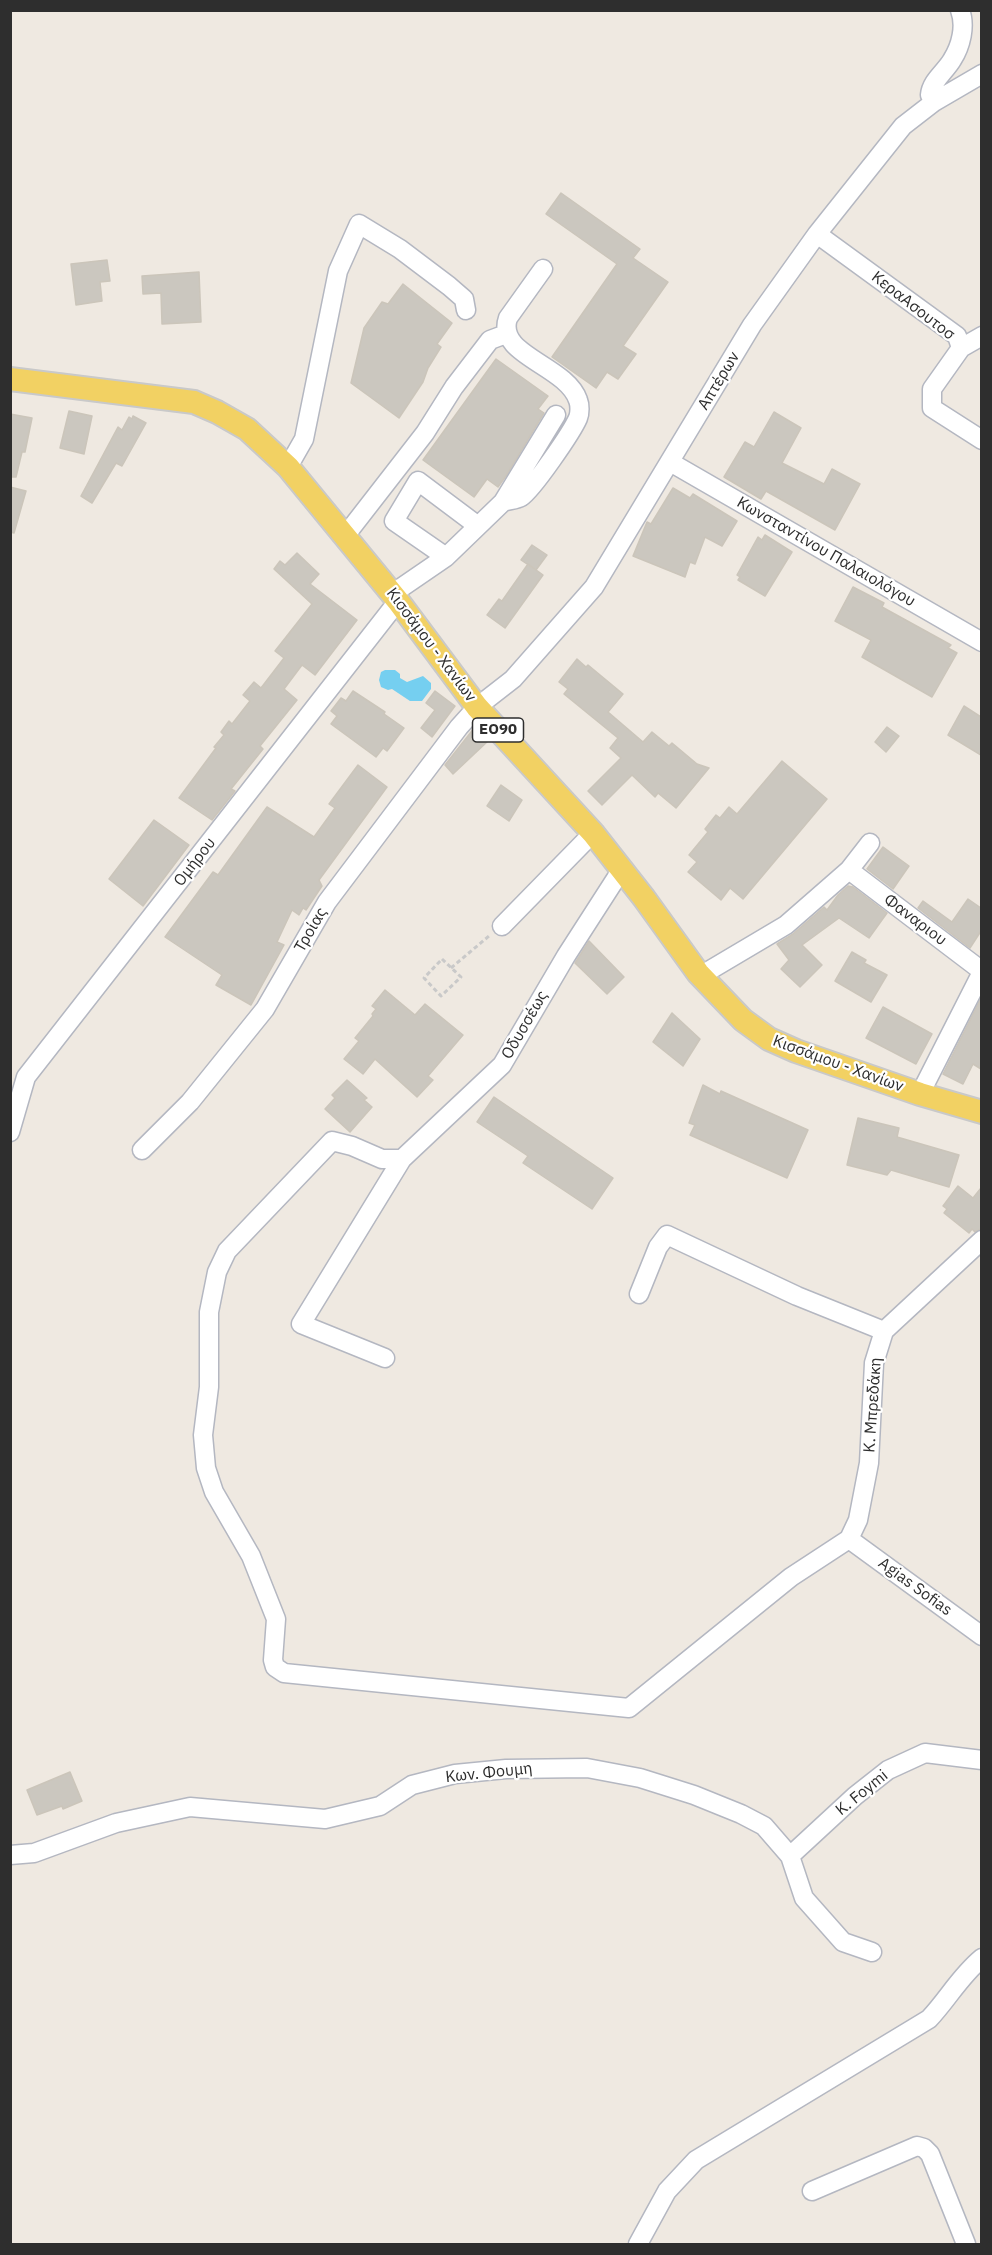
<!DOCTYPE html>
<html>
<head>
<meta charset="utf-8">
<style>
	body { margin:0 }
	#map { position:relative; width:992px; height:2255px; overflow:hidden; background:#efe9e1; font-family:"IBM Plex Sans",sans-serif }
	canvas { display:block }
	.frame { position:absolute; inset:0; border:12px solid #2e2e2e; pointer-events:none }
</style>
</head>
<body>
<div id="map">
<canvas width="992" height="2255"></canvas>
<div class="frame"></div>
</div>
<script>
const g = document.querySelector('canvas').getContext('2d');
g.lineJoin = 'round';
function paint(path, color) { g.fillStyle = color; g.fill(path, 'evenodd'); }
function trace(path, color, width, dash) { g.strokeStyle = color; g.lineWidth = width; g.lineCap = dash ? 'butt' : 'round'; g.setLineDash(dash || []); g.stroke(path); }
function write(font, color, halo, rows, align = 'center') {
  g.font = font + ' "IBM Plex Sans",sans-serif'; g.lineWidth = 4.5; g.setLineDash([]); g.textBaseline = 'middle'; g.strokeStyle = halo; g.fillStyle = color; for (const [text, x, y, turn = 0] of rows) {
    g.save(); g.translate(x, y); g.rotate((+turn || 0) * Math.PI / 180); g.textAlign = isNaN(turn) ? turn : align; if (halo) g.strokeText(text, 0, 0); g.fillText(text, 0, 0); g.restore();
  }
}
paint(new Path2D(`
	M 385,670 L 395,670 L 400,674 L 400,678 L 407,682 L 423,676 L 431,683 L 431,689 L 422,701 L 410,701 L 392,689 L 388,690 L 381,687 L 379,680 L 381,672 Z`), '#75cff0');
const building = new Path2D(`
	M 561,193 L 640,249 L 633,258 L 668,282 L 623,346 L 636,354 L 618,379 L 607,372 L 596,388 L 552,357 L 617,264 L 546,214 Z
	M 107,260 L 110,281 L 100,282 L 102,301 L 76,305 L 71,264 Z
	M 199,272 L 201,322 L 162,324 L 161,293 L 143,294 L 142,276 Z
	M 403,284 L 452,323 L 437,344 L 441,347 L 428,368 L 423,382 L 399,418 L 351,383 L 364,328 L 382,302 L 388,304 Z
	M 496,359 L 548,396 L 538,409 L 544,413 L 506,476 L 498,487 L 487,479 L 474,497 L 423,460 Z
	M 69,411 L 92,416 L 84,454 L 60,448 Z
	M 774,412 L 801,428 L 782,463 L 824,484 L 832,469 L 860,484 L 835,530 L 766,491 L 761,499 L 724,477 L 745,442 L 754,447 Z
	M 10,414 L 32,418 L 25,452 L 22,452 L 16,477 L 10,477 Z
	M 133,416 L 146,423 L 122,466 L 116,463 L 92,503 L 81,496 L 118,427 L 122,430 L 129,417 L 132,419 Z
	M 10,487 L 26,491 L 14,533 L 10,532 Z
	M 673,488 L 690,498 L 693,494 L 737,521 L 722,546 L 705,537 L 695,564 L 690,562 L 685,577 L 633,556 L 647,522 L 651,524 Z
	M 765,535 L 792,552 L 765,596 L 738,580 L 740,577 L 737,575 L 758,537 L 762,540 Z
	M 532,545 L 547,555 L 536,570 L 521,560 Z
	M 297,553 L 319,574 L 310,584 L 357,620 L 315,675 L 302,665 L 284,689 L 297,700 L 260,746 L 263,749 L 231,789 L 235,791 L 212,820 L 179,798 L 216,748 L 214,747 L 224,735 L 221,732 L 229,721 L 232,724 L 250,701 L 243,695 L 254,682 L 261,688 L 284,658 L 275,651 L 312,604 L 274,569 L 280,561 L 285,565 Z
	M 528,564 L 543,575 L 505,628 L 487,615 L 499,599 L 502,601 Z
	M 853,587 L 884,603 L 882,607 L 951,645 L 948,648 L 957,653 L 932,697 L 862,657 L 871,640 L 835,621 Z
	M 577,659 L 586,667 L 588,665 L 623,694 L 608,712 L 643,742 L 652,732 L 669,746 L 672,743 L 697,764 L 709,768 L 676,808 L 658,793 L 655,797 L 632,775 L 602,805 L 588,791 L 621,758 L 610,748 L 618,738 L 564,694 L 568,689 L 559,682 Z
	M 353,691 L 385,712 L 384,714 L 404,728 L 387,751 L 383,748 L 376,757 L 331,724 L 337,716 L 331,711 L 341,698 L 346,701 Z
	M 435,691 L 455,706 L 432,737 L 421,728 L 435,710 L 426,703 Z
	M 964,706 L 981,717 L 981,755 L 948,735 Z
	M 475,727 L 488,741 L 453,774 L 445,765 Z
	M 887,727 L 899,736 L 886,752 L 875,742 Z
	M 782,761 L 827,799 L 743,899 L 730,888 L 721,900 L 688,872 L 697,862 L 689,855 L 708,832 L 705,829 L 716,815 L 720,818 L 729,807 L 737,814 Z
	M 358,765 L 387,787 L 319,880 L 322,886 L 306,910 L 303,908 L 299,915 L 292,910 L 277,942 L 284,945 L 251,1005 L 216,985 L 222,975 L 165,937 L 213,872 L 218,875 L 267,807 L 314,837 L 335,808 L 329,804 Z
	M 501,785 L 522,800 L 509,821 L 487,806 Z
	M 154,820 L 189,845 L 143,906 L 109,879 Z
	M 883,847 L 909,866 L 893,889 L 867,869 Z
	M 848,886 L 853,887 L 887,913 L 869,938 L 839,918 L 802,945 L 822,965 L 800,987 L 781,969 L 789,960 L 777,944 L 793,934 L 824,907 L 827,910 L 838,895 Z
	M 968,899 L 981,908 L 981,931 L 970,948 L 918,908 L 923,901 L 952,922 Z
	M 589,941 L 624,977 L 607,994 L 575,963 Z
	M 852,952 L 866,960 L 864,963 L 887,975 L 871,1002 L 835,981 Z
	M 385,990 L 415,1015 L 425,1004 L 463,1035 L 428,1076 L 433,1080 L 417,1097 L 375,1059 L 363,1074 L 344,1059 L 359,1041 L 355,1038 L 373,1016 L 372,1014 L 376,1009 L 372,1006 Z
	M 981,998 L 981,1069 L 973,1064 L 963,1084 L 943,1074 Z
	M 883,1007 L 932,1034 L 916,1064 L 866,1038 Z
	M 672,1013 L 700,1039 L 683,1066 L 653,1042 Z
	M 347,1080 L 367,1098 L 364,1100 L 372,1107 L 350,1132 L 325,1109 L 335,1098 L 332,1095 Z
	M 703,1085 L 720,1094 L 721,1091 L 808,1130 L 787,1178 L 690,1135 L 695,1125 L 689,1123 Z
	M 494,1097 L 613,1178 L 592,1209 L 523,1163 L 528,1156 L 477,1122 Z
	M 858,1118 L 899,1128 L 897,1137 L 959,1155 L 949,1187 L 891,1170 L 887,1175 L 847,1165 Z
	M 958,1186 L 973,1198 L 981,1188 L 981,1229 L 975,1232 L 972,1229 L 969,1233 L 944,1213 L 947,1209 L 943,1206 Z
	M 70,1772 L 82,1801 L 63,1809 L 62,1806 L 37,1815 L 27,1790 Z`);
paint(building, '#cbc7bf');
trace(building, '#cbc5ba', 1.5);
const minor = new Path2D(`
	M 934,102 L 930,95 C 931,81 945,72 952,60 C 961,46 966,26 960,10
	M 817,234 L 957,336 L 961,348 L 932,389 L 932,408 L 982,440
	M 961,348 L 982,336
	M 670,462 L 982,642
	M 288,467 L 304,439 L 338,271 L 359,224 L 400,249 L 449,286 L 464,299 L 466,310
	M 503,502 C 508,500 516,500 521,497 C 533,489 572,432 578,418 C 580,413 580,405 578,400 C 566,365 495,355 508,318 L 543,269
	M 345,536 L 425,433 L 454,387 L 490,340 L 506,334
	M 446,557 L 394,521 L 418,481 L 478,526
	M 392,594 L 446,557 L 503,502 L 556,415
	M 849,870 L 982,971
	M 502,926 L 593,833
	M 700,976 L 786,925 L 849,870 L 870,843
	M 920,1094 L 982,972
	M 10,1132 L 26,1077 L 398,601
	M 142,1150 L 190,1102 L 265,1009 L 327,902 L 459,727 L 477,707 L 513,679 L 594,587 L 752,325 L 817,234 L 903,126 L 934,102 L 982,74
	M 402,1159 L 382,1159 L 352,1146 L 332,1141 L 227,1251 L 217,1272 L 209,1312 L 209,1387 L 203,1435 L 206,1468 L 214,1492 L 251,1556 L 276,1619 L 273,1660 L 275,1667 L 284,1673 L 629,1708 L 791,1577 L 849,1539
	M 639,1294 L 658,1247 L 667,1235 L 797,1296 L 884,1331
	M 385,1358 L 301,1324 L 402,1159 L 502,1065 L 566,956 L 622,869
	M 849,1539 L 858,1520 L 869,1463 L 874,1363 L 884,1331 L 982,1240
	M 849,1539 L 982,1636
	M 10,1855 L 34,1853 L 116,1823 L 190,1807 L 325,1819 L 380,1806 L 412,1785 L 455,1774 L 506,1769 L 587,1768 L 640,1778 L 694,1795 L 741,1814 L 764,1826 L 790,1856 L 804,1898 L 843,1942 L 872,1952
	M 790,1856 L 855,1796 L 888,1770 L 925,1753 L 982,1760
	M 812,2191 L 917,2146 L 924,2148 L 930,2154 L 966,2244
	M 638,2244 L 667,2191 L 696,2160 L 929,2019 C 948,1999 960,1976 982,1958`);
const major = new Path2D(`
	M 10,379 L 194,402 L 217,412 L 247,429 L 288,467 L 398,601 L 477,707 L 593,833 L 644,898 L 698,973 L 743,1020 L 769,1039 L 796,1051 L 920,1094 L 982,1112`);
trace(minor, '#b4b7c1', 21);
trace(major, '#c9c9c9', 26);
trace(new Path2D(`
	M 442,959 L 461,977 L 441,996 L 424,978 Z
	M 451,968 L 489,936`), '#c9c9c9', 3, [4.5, 3]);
trace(minor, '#fff', 18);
trace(major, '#f2d163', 22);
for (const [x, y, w] of [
	[498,730,51]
]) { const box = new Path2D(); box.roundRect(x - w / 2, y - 12, w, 24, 4.5); g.fillStyle = '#fff'; g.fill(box); trace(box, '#2e2e2e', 1.5); }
write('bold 15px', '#2e2e2e', null, [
	["ΕΟ90",498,730]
]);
write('16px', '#2e2e2e', '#fff', [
	["ΚεραΑσουτοσ",913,306,38],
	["Απτέρων",719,381,-59],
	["Κωνσταντίνου Παλαιολόγου",826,552,30],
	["Κισσάμου - Χανίων",431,645,53],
	["Ομήρου",195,862,-52],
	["Φαναριου",915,920,37],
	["Τροίας",311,930,-60],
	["Οδυσσέως",525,1025,-60],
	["Κισσάμου - Χανίων",838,1064,20],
	["Κ. Μπρεδάκη",873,1405,-86],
	["Agias Sofias",915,1587,36],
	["Κων. Φουμη",489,1773,-6],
	["K. Foymi",862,1793,-39]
]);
</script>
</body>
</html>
